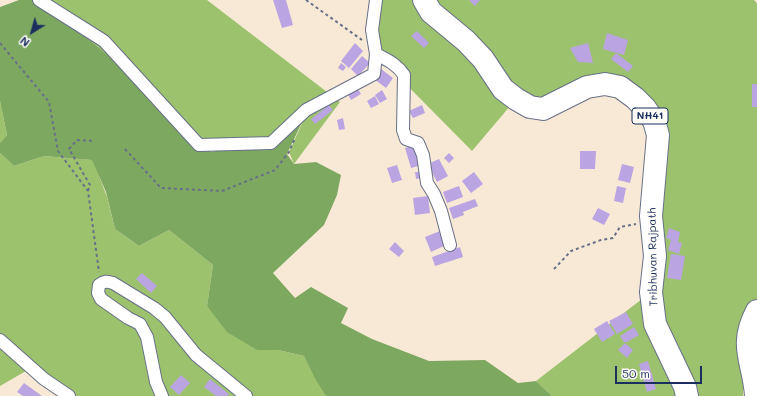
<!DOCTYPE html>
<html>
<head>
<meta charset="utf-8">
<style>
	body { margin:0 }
	#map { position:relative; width:757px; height:396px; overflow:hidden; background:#f8e9d6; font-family:Mali,sans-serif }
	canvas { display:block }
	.north { position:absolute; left:12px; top:12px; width:40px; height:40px; -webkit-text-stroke:3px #fdfcf7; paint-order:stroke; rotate:217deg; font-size:11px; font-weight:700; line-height:16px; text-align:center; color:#1b2f5e }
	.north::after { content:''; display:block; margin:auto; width:14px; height:18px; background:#1b2f5e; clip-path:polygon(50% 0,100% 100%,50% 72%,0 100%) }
	.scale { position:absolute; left:615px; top:366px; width:87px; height:18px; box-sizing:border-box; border:2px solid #1b2f5e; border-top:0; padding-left:5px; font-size:12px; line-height:14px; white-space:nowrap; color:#1b2f5e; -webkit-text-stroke:3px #fdfcf7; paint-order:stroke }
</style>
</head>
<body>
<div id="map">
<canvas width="757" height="396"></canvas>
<div class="north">N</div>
<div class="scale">50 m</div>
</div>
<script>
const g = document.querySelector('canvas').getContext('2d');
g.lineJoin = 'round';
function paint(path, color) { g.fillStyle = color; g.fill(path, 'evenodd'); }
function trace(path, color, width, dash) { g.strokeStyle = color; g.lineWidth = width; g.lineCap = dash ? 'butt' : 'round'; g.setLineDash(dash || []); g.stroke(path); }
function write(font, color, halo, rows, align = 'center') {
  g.font = font + ' Mali,sans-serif'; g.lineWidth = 3; g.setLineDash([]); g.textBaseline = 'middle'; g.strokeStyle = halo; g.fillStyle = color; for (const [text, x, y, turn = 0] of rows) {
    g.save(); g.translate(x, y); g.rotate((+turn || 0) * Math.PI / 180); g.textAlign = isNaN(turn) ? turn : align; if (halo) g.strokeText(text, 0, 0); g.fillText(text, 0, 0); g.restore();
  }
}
paint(new Path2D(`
	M 32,0 L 207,0 L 340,102 L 294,164 L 289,152 L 304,119 L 268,150 L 240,144 L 210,152 L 193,145 L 129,72 L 82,34 Z
	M 382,0 L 754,0 L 757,3 L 757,298 L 747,314 L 743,361 L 743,396 L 552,396 L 536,381 L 651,292 L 658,135 L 620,87 L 543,109 L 516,99 L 472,151 L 376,54 Z
	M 0,101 L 7,135 L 0,143 Z
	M 0,153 L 14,166 L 44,156 L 93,160 L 107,197 L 115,229 L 139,246 L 169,230 L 213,265 L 207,306 L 257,350 L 278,350 L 304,356 L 327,396 L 70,396 L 31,368 L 0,386 Z`), '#9cc26d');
paint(new Path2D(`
	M 19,0 L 32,0 L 78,22 L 82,34 L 129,72 L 193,146 L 211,152 L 244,143 L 268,150 L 300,118 L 304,118 L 287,154 L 294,164 L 316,162 L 341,175 L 337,195 L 324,225 L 273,273 L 295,298 L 311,287 L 348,308 L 341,323 L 372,339 L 429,361 L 485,360 L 518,383 L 536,381 L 552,396 L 326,396 L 316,380 L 304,356 L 278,350 L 257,350 L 227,332 L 207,306 L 213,265 L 169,230 L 139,246 L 115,229 L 106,192 L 92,160 L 44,156 L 14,166 L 0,153 L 0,143 L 7,135 L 0,101 L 0,7 Z`), '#7da860');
paint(new Path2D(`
	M 273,0 L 286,0 L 293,25 L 282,28 Z
	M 469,0 L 480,0 L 475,6 Z
	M 417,31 L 429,43 L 424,48 L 411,36 Z
	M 607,33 L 628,40 L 624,55 L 603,49 Z
	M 355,43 L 363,51 L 349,68 L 341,61 Z
	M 588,43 L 593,63 L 578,62 L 570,48 Z
	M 616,53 L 633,66 L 628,72 L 611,59 Z
	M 362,56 L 370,63 L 358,76 L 351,69 Z
	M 341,63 L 346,67 L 343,71 L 338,68 Z
	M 381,69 L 393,78 L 386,88 L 374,79 Z
	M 752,84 L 757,84 L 757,107 L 752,107 Z
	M 356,85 L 361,94 L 351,100 L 346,91 Z
	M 382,90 L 387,99 L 380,103 L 375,95 Z
	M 375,96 L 379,104 L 371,108 L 367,101 Z
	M 329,105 L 333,110 L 315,124 L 311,119 Z
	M 422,105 L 425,113 L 413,118 L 409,111 Z
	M 343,118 L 345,129 L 339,130 L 337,120 Z
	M 416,145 L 422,165 L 411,168 L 405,148 Z
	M 580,151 L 596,151 L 595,169 L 580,169 Z
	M 449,153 L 454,158 L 449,163 L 444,158 Z
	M 439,159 L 448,176 L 437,182 L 428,164 Z
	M 622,164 L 634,167 L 630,183 L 618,180 Z
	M 397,165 L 402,180 L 392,183 L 387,168 Z
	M 415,172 L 422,172 L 422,178 L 416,179 Z
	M 474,172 L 483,184 L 471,193 L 462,181 Z
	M 459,186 L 463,197 L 447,203 L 443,192 Z
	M 617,186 L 626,188 L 623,203 L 614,201 Z
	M 428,196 L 430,213 L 415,215 L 413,198 Z
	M 475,199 L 478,206 L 463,212 L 464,215 L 453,219 L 449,208 Z
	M 598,208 L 610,214 L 604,225 L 592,219 Z
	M 669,228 L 680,232 L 678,242 L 682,243 L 679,254 L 668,250 L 671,240 L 666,238 Z
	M 440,231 L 446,245 L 431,252 L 425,237 Z
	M 395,242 L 404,251 L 399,257 L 389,249 Z
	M 460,247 L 463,257 L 435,266 L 432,257 Z
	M 671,254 L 685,256 L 681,280 L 667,278 Z
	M 142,273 L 157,286 L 151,293 L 136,279 Z
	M 626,312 L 633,324 L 617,334 L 609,321 Z
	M 607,321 L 615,334 L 602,342 L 594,329 Z
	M 634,327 L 639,335 L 627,342 L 624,342 L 620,336 Z
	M 625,343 L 633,350 L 627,358 L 618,350 Z
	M 648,361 L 656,389 L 647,392 L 639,364 Z
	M 181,375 L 190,383 L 179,395 L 170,387 Z
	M 210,379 L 229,394 L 227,396 L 216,396 L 204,387 Z
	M 24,383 L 42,396 L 23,396 L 17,392 Z`), '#bba4e2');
const street = new Path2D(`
	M 39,0 L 104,41 L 199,145 L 271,143 L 306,110 L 374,74 L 376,54 L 372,30 L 376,0
	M 376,54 C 387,60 397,64 404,75 L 403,130 L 406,139 L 418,143 L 423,155 L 427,183 L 434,194 L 441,211 L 450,245
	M 0,340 L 44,379 L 69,396
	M 162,396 L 156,382 L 147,337 L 140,324 L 128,318 L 101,299 L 98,293 L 99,285 C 104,281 107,281 113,283 L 154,308 L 165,317 L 196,355 L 246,396`);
const highway = new Path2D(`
	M 424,0 L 431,12 L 466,41 L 483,59 L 503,89 L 516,99 L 530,107 L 543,109 L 587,87 L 605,84 L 620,87 L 635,98 L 645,108 L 654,121 L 658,135 L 651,216 L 655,256 L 651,292 L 655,324 L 685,387 L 687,396
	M 756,396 C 754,362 738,346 757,311`);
trace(street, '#687088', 14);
trace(highway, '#687088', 24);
trace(new Path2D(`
	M 306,0 L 362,40
	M 0,43 L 49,102 L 58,151 L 88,191 L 99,272
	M 125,149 L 161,188 L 222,191 L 275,170 L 289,152 L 295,138
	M 88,191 L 90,185 L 69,149 L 77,140 L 95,141
	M 554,269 L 571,251 L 601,240 L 613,238 L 620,227 L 636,224`), '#687088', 2, [3, 3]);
trace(street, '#fff', 12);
trace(highway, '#fff', 22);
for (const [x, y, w] of [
	[650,116,36]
]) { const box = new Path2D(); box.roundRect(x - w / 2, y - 8, w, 16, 3); g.fillStyle = '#fdfcf7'; g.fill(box); trace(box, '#1b2f5e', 1); }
write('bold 10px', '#1b2f5e', null, [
	["NH41",650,116]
]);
write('11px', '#1b2f5e', '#fdfcf7', [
	["Tribhuvan Rajpath",653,257,-91]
]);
</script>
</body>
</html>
